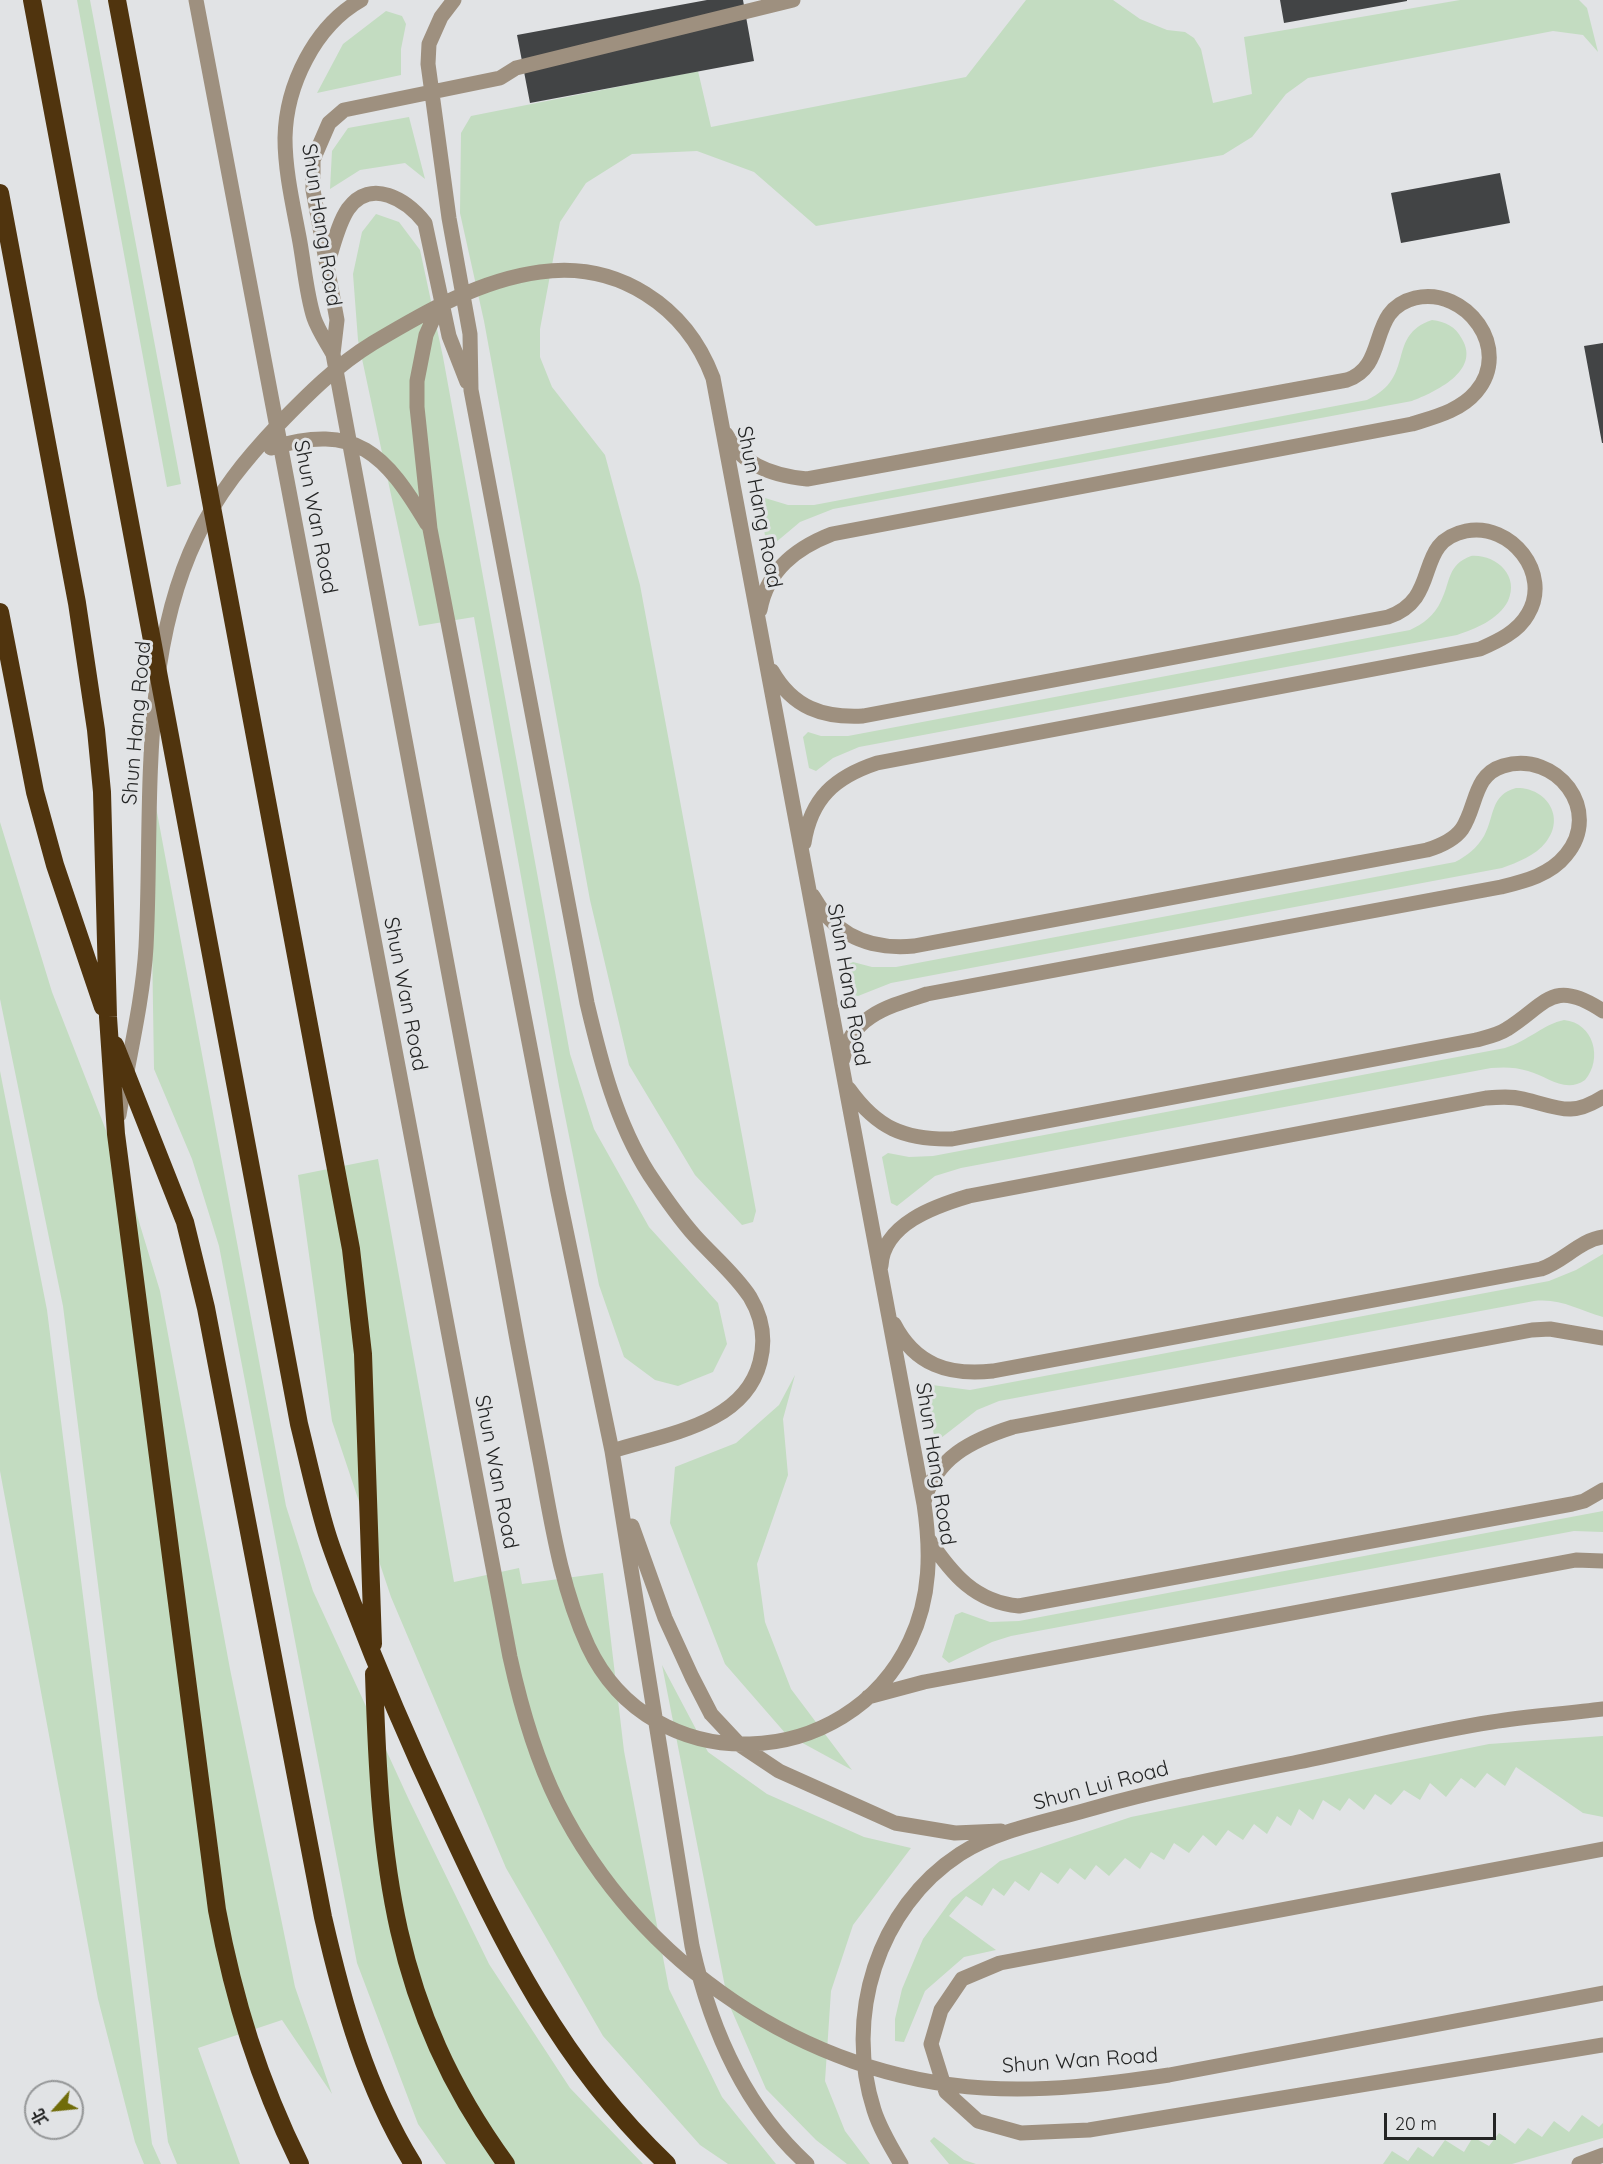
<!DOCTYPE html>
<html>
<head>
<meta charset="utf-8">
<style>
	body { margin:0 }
	#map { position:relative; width:1603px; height:2164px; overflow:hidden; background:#e1e3e5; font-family:Quicksand,"Noto Sans TC",sans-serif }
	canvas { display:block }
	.north { position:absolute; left:24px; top:2080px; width:60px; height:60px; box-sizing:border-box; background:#e1e3e5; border:2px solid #959798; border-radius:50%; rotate:243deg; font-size:16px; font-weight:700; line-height:24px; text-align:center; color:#242525 }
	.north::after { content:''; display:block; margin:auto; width:21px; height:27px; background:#706c09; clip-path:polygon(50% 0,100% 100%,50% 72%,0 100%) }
	.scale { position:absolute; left:1384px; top:2113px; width:112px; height:27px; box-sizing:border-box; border:3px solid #242525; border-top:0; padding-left:8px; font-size:18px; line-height:21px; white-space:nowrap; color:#242525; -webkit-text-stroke:4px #e1e3e5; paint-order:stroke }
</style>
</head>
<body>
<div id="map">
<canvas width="1603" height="2164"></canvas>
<div class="north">北</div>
<div class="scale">20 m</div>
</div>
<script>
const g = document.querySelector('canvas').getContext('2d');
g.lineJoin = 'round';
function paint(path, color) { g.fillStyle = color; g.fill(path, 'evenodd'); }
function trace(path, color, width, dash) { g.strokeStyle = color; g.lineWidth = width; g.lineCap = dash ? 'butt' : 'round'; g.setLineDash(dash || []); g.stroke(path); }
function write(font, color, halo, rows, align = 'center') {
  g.font = font + ' Quicksand,sans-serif'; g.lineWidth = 6; g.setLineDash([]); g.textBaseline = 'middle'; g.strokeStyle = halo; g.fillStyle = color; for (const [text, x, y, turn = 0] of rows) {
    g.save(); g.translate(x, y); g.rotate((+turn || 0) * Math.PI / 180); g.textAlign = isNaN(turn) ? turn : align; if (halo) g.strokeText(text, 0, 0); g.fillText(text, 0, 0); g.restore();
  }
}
paint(new Path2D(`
	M 77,0 L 90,0 L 181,484 L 167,487 Z
	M 1026,0 L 1113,0 L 1140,19 L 1167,30 L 1185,32 L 1194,38 L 1201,49 L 1213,103 L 1252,94 L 1244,37 L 1460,0 L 1579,0 L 1587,8 L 1598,52 L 1583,35 L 1553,31 L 1308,78 L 1286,94 L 1252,137 L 1223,155 L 816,226 L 754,172 L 697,151 L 632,154 L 586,183 L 560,222 L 540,329 L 540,357 L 552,387 L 605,455 L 640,585 L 756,1211 L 753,1222 L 742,1225 L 695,1175 L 629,1065 L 590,900 L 484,321 L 460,213 L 461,133 L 471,116 L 698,71 L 711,127 L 966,77 Z
	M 386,11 L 402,16 L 406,24 L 401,49 L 401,75 L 317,93 L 343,44 Z
	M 409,117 L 425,179 L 405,163 L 360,170 L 330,189 L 332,151 L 348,128 Z
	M 376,214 L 399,222 L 420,250 L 443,357 L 570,1054 L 594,1129 L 649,1227 L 718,1303 L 727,1344 L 713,1372 L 678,1386 L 655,1380 L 624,1357 L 599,1285 L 559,1086 L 474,617 L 419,626 L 358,340 L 353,274 L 362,232 Z
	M 1432,320 C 1446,322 1455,326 1462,339 C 1481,371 1435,392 1412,401 L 833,509 L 800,522 L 775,543 L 766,541 L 759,503 L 765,498 L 788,505 L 814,505 L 1367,400 C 1417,377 1385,336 1432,320 Z
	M 1471,556 C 1495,554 1520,575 1508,601 C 1498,620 1475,629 1457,635 L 859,747 L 833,758 L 816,771 L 809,768 L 803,737 L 808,732 L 821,736 L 848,736 L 1410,630 C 1423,624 1435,615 1441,601 C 1451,581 1447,565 1471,556 Z
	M 1516,788 C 1546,787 1566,817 1546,842 C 1535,856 1518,862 1502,868 L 891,983 L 858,996 L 851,994 L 845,966 L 853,962 L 872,967 L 896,967 L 1455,862 C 1467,856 1477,848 1484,836 C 1495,816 1490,795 1516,788 Z
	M 156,807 L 286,1506 L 313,1591 L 409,1800 L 489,1964 L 570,2088 L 643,2164 L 446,2164 L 418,2124 L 357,1963 L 219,1246 L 192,1159 L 154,1069 L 152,942 Z
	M 0,822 L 52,992 L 130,1192 L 160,1291 L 230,1669 L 295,1987 L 332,2094 L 282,2020 L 198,2048 L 240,2164 L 177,2164 L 168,2142 L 63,1306 L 0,999 Z
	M 1564,1020 C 1594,1023 1603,1059 1585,1080 C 1565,1094 1547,1076 1528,1071 C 1516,1067 1504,1067 1491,1068 L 961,1168 L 935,1176 L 897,1206 L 891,1203 L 882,1157 L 888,1153 L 909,1157 L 933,1156 L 1505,1048 C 1528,1041 1544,1024 1564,1020 Z
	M 0,1071 L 47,1310 L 152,2144 L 161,2164 L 144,2164 L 135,2142 L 98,1999 L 0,1471 Z
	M 378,1159 L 454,1582 L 519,1568 L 522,1584 L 603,1573 L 624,1751 L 669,1989 L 722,2097 L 776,2164 L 728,2164 L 700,2145 L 603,2036 L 506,1868 L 391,1597 L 332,1421 L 298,1175 Z
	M 1603,1254 L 1603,1317 C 1578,1310 1561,1298 1534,1301 L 999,1401 L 977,1410 L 941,1438 L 934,1435 L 925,1390 L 932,1385 L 970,1390 L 1549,1281 L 1576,1270 Z
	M 795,1375 L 783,1419 L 788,1475 L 757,1564 L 765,1622 L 791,1689 L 852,1770 L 786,1734 L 725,1664 L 670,1523 L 675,1467 L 736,1443 L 779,1405 Z
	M 1603,1511 L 1603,1532 L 1574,1531 L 1011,1636 L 992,1642 L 949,1663 L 942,1657 L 955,1615 L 962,1612 L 990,1622 L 1019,1621 Z
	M 662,1665 L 708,1752 L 767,1794 L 864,1837 L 911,1848 L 853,1925 L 831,1991 L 825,2081 L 845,2131 L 870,2164 L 847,2164 L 816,2140 L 766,2089 L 728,2002 Z
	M 1603,1736 L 1603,1817 L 1583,1813 L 1516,1767 L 1505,1786 L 1487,1773 L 1475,1788 L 1461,1778 L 1446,1797 L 1430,1783 L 1420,1800 L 1404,1790 L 1391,1805 L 1375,1794 L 1364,1810 L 1349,1798 L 1340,1811 L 1323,1800 L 1313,1820 L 1299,1809 L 1291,1826 L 1277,1816 L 1267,1834 L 1254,1824 L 1243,1840 L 1228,1830 L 1216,1846 L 1203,1835 L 1189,1853 L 1174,1843 L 1164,1860 L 1151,1852 L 1140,1869 L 1125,1858 L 1109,1876 L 1096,1865 L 1085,1880 L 1070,1868 L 1058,1884 L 1041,1872 L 1029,1891 L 1015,1881 L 1004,1896 L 993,1888 L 982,1906 L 966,1896 L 949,1916 L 996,1950 L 964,1957 L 925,1991 L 904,2042 L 895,2041 L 895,2019 L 902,1989 L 923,1939 L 952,1899 L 1000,1861 L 1131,1817 L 1489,1744 Z
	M 1582,2115 L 1599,2127 L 1603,2123 L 1603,2138 L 1512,2164 L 1383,2164 L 1392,2151 L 1408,2161 L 1418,2147 L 1433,2157 L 1445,2140 L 1464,2152 L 1473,2137 L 1489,2146 L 1499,2133 L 1515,2144 L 1528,2128 L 1542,2137 L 1554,2121 L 1569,2132 Z
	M 934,2137 L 964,2160 L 976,2164 L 949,2164 L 930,2141 Z`), '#c3dcc1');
paint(new Path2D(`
	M 707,0 L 743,0 L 754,61 L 530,103 L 517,35 Z
	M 1280,0 L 1407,0 L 1407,1 L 1284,23 Z
	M 1500,173 L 1510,223 L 1401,243 L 1391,193 Z
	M 1603,343 L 1603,443 L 1602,443 L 1584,346 Z`), '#424445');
trace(new Path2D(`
	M 196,0 L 510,1657 C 521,1707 535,1757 558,1803 C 638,1963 805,2077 984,2088 C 1046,2092 1108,2084 1169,2075 L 1603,1993
	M 454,0 L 441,17 L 429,44 L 428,64 L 449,218 L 470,334 L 471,390 L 587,1003 C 601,1062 616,1122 649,1174 C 663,1195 678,1217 695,1236 C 713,1256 735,1274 750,1297 C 762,1317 766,1339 760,1362 C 744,1425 665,1434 612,1451
	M 328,262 C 334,244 338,224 348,209 C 371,177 407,200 425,223 L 449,336 L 467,382
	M 439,306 L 426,335 L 417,381 L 417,407 L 430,529 L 558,1192 L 612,1451 L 692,1946 C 710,2027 744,2107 807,2164
	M 333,354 L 337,320 L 313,190 L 313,160 L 329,123 L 344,110 L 500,78 L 516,68 L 793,0
	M 726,434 C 741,465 775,476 807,479 L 1347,380 C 1390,365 1366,310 1415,298 C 1466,286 1513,349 1476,392 C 1460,411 1434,417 1412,424 L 832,534 C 796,548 767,570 760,610
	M 271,448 C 357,422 385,454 427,524
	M 772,671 C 793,708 823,718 863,716 L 1388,617 C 1443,598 1412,542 1466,531 C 1511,522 1552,574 1528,614 C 1518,632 1498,641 1480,649 L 877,763 C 835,777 811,798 804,843
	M 813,896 C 835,936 870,950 914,946 L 1427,850 C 1440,846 1454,840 1462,829 C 1477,807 1473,775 1503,766 C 1557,750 1603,811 1566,855 C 1550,875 1525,881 1501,887 L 927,994 C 890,1006 850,1016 843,1059
	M 849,1089 C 877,1128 904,1140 952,1139 L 1476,1040 C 1487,1037 1498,1035 1507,1029 C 1546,1005 1552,977 1603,1011
	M 119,1115 C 128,1061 143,1000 146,947 C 153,814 138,659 197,537 C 217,494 246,459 278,425 C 308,394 337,365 373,343 C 425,312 480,280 540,272 C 618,261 686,306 713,378 L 924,1504 C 931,1551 931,1597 910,1641 C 848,1773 652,1782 588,1646 C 562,1590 552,1526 541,1466 C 526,1389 512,1313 498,1236 C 442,942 388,648 333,354 C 327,343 318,330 314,318 C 306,293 304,263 299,237 C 293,205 285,171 285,138 C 286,85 315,26 361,0
	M 881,1266 C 883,1224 935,1206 969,1196 L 1486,1098 C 1499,1097 1511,1096 1523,1099 C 1558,1107 1570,1118 1603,1097
	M 894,1324 C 915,1365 949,1376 993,1371 L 1541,1269 C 1563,1262 1580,1240 1603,1237
	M 924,1502 C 935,1458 972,1440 1013,1427 L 1532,1330 L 1550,1329 L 1603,1338
	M 632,1526 L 665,1618 L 692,1677 L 711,1714 L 740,1745 L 779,1771 L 895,1823 L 955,1833 L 1001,1831
	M 929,1540 C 952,1574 975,1602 1019,1606 L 1572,1504 L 1584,1501 L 1603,1490
	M 868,1697 L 924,1682 L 1576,1560 L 1603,1561
	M 1603,1849 L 1000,1963 L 962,1979 L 941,2010 L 931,2044 L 946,2092 L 978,2121 L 1021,2133 L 1089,2130 L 1603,2045
	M 901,2164 C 891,2147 880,2129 874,2110 C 844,2017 877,1908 960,1854 C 999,1829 1050,1821 1094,1808 C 1161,1789 1229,1776 1298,1762 C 1362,1749 1427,1732 1492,1722 C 1528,1716 1566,1714 1603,1709
	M 1579,2164 L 1603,2155`), '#9e907f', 15);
trace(new Path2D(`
	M 32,0 L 299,1424 C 308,1460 316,1498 327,1534 C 334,1557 344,1580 352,1602 C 380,1675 410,1745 443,1815 C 503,1945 561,2064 667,2164
	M 117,0 L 351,1249 L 363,1354 L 373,1644
	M 0,193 L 77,603 L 96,730 L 102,792 L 108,1017 L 116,1134 L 217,1910 C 234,2001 259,2081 300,2164
	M 0,612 L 35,792 L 55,865 L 103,1007
	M 115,1045 L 185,1222 L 206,1308 L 323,1917 C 343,2004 366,2088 413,2164
	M 374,1674 C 380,1863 391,2006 506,2164`), '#50340e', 18);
write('21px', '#242525', '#e1e3e5', [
	["Shun Hang Road",321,225,81],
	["Shun Hang Road",759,507,79],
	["Shun Wan Road",315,517,79],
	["Shun Hang Road",137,723,-85],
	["Shun Hang Road",848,985,80],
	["Shun Wan Road",405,994,79],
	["Shun Hang Road",935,1464,81],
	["Shun Wan Road",496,1472,79],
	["Shun Lui Road",1101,1786,-15],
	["Shun Wan Road",1080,2061,-4]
]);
</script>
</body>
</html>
